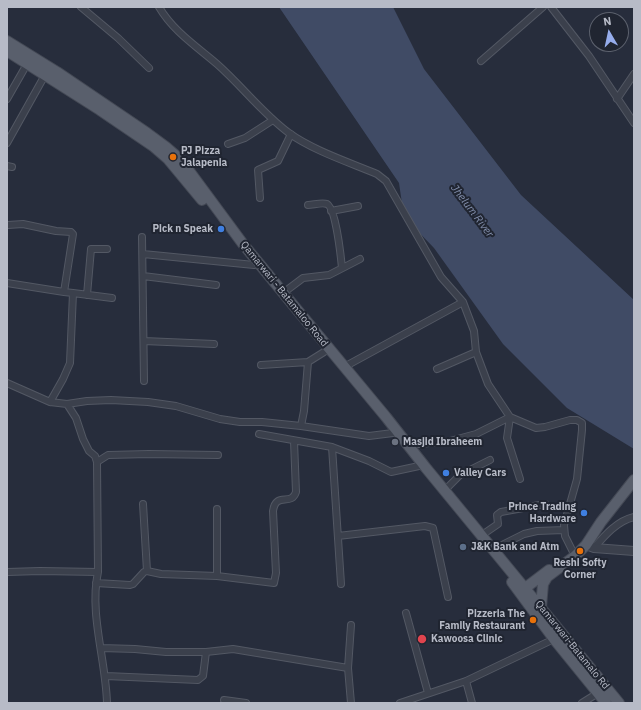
<!DOCTYPE html>
<html>
<head>
<meta charset="utf-8">
<style>
	body { margin:0 }
	#map { position:relative; width:641px; height:710px; overflow:hidden; background:#272d3c; font-family:"IBM Plex Sans",sans-serif }
	canvas { display:block }
	.frame { position:absolute; inset:0; border:8px solid #b7bbc7; pointer-events:none }
	.north { position:absolute; left:589px; top:12px; width:40px; height:40px; box-sizing:border-box; background:#202531; border:1px solid #5c616d; border-radius:50%; rotate:351deg; font-size:11px; font-weight:700; line-height:16px; text-align:center; color:#b7bbc7 }
	.north::after { content:''; display:block; margin:auto; width:14px; height:18px; background:#96adec; clip-path:polygon(50% 0,100% 100%,50% 72%,0 100%) }
</style>
</head>
<body>
<div id="map">
<canvas width="641" height="710"></canvas>
<div class="frame"></div>
<div class="north">N</div>
</div>
<script>
const g = document.querySelector('canvas').getContext('2d');
g.lineJoin = 'round';
function paint(path, color) { g.fillStyle = color; g.fill(path, 'evenodd'); }
function trace(path, color, width, dash) { g.strokeStyle = color; g.lineWidth = width; g.lineCap = dash ? 'butt' : 'round'; g.setLineDash(dash || []); g.stroke(path); }
function write(font, color, halo, rows, align = 'center') {
  g.font = font + ' "IBM Plex Sans",sans-serif'; g.lineWidth = 4; g.setLineDash([]); g.textBaseline = 'middle'; g.strokeStyle = halo; g.fillStyle = color; for (const [text, x, y, turn = 0] of rows) {
    g.save(); g.translate(x, y); g.rotate((+turn || 0) * Math.PI / 180); g.textAlign = isNaN(turn) ? turn : align; if (halo) g.strokeText(text, 0, 0); g.fillText(text, 0, 0); g.restore();
  }
}
paint(new Path2D(`
	M 279,7 L 393,7 L 424,69 L 521,195 L 634,300 L 634,449 L 567,408 L 503,344 L 434,248 L 404,217 L 399,183 Z`), '#404b65');
const minor = new Path2D(`
	M 81,7 L 118,38 L 149,68
	M 159,7 C 173,31 196,46 217,64 C 242,86 262,113 289,133 C 312,150 351,163 377,174 L 386,181 L 441,277 L 463,302 L 474,331 L 476,352 L 488,384 L 510,417 L 536,428 L 545,427 L 570,420 L 577,420 L 582,423 L 582,430 L 577,479 L 564,525 L 565,536 L 575,556
	M 551,7 L 589,56 L 634,123
	M 481,61 L 543,7
	M 7,99 L 27,64
	M 617,99 L 634,74
	M 7,143 L 45,75
	M 228,144 L 245,138 L 273,120
	M 7,166 L 12,167
	M 260,198 L 258,170 L 278,161 L 291,134
	M 308,205 C 313,205 322,202 327,204 C 336,208 341,258 342,268
	M 331,211 L 358,206
	M 8,225 L 23,224 L 56,231 L 71,232 L 73,234 L 64,292 L 73,293 L 70,363 L 63,379 L 50,402
	M 142,237 L 144,381
	M 143,254 L 254,265
	M 143,276 L 216,285
	M 7,283 L 64,292
	M 73,293 L 112,298
	M 283,293 L 303,278 L 329,275 L 360,259
	M 87,295 L 91,249 L 107,249
	M 144,341 L 214,344
	M 261,365 L 308,362 L 324,352
	M 344,367 L 463,302
	M 437,369 L 476,352
	M 7,383 L 50,402 L 67,404 L 76,418 L 83,439 L 89,451 L 95,456 L 97,462 L 98,572 C 89,613 106,661 107,703
	M 67,404 L 87,401 L 111,400 L 148,402 L 176,406 L 220,419 L 240,422 L 262,422 L 301,426 L 369,436 L 393,433
	M 510,417 L 507,438 L 520,479
	M 301,426 L 304,411 L 308,362
	M 259,434 L 332,447 L 369,461 L 391,472 L 419,466
	M 408,445 L 450,441 L 476,434 L 510,417
	M 332,447 L 341,584
	M 97,462 L 108,455 L 149,454 L 218,455
	M 445,490 L 460,475 L 490,460
	M 143,504 L 147,571
	M 482,535 L 498,524 L 497,515 L 501,512 L 545,504
	M 338,536 L 425,526 L 433,528 L 448,597
	M 594,548 C 605,535 617,521 634,517
	M 494,549 L 524,534 L 537,531 L 564,530
	M 7,572 L 40,571 L 98,572
	M 217,576 L 217,509
	M 96,583 L 130,585 L 133,584 L 144,572 L 147,571 L 161,574 L 217,576 L 274,583 L 276,573 L 273,511 C 276,491 291,507 296,492 L 294,441
	M 406,613 L 428,693
	M 101,648 L 135,649 L 166,652 L 206,652 L 233,649 L 348,668 L 351,703
	M 348,668 L 351,625
	M 106,676 L 198,680 L 203,676 L 206,652
	M 466,681 L 472,703
	M 224,700 L 246,703
	M 400,703 L 466,681 L 554,639
	M 582,703 L 598,693`);
const tertiary = new Path2D(`
	M 586,545 L 594,548 L 634,551`);
const primary = new Path2D(`
	M 7,41 L 57,72 L 147,133 L 166,147 L 181,160 L 243,244 L 294,306 L 386,417 L 426,468 L 619,703
	M 7,51 L 100,110 L 153,146 L 168,159 L 202,200
	M 512,582 L 554,639 L 606,703
	M 520,592 L 549,570
	M 541,607 L 543,584 L 547,577 L 575,556 L 586,545 L 601,522 L 634,480`);
trace(minor, '#535864', 8);
trace(tertiary, '#535864', 10);
trace(primary, '#444955', 12);
trace(minor, '#3b404c', 6);
trace(tertiary, '#3b404c', 8);
trace(primary, '#595f6c', 10);
for (const [x, y, r, color] of [
	[173,157,4,"#e8710a"],
	[221,229,4,"#3f7fe0"],
	[395,442,4,"#6b7280"],
	[446,473,4,"#3f7fe0"],
	[584,513,4,"#3f7fe0"],
	[463,547,4,"#5c6f8a"],
	[580,551,4,"#e8710a"],
	[533,620,4,"#e8710a"],
	[422,639,5,"#e0444e"]
]) { const dot = new Path2D(); dot.arc(x, y, r, 0, 2 * Math.PI); g.fillStyle = color; g.fill(dot); trace(dot, '#202531', 1.5); }
write('bold 10px', '#b7bbc7', '#202531', [
	["PJ Pizza",181,151],
	["Jalapenia",181,163],
	["Pick n Speak",213,229,"right"],
	["Masjid Ibraheem",403,442],
	["Valley Cars",454,473],
	["Prince Trading",576,507,"right"],
	["Hardware",576,519,"right"],
	["J&K Bank and Atm",471,547],
	["Reshi Softy",580,563,"center"],
	["Corner",580,575,"center"],
	["Pizzeria The",525,614,"right"],
	["Family Restaurant",525,626,"right"],
	["Kawoosa Clinic",431,639]
], 'left');
write('10px', '#b7bbc7', '#202531', [
	["Qamarwari - Batamaloo Road",284,294,51],
	["Qamarwari-Batamalo Rd",572,645,51]
]);
write('italic 11px', '#828eab', '#202531', [
	["Jhelum River",472,211,53]
]);
</script>
</body>
</html>
